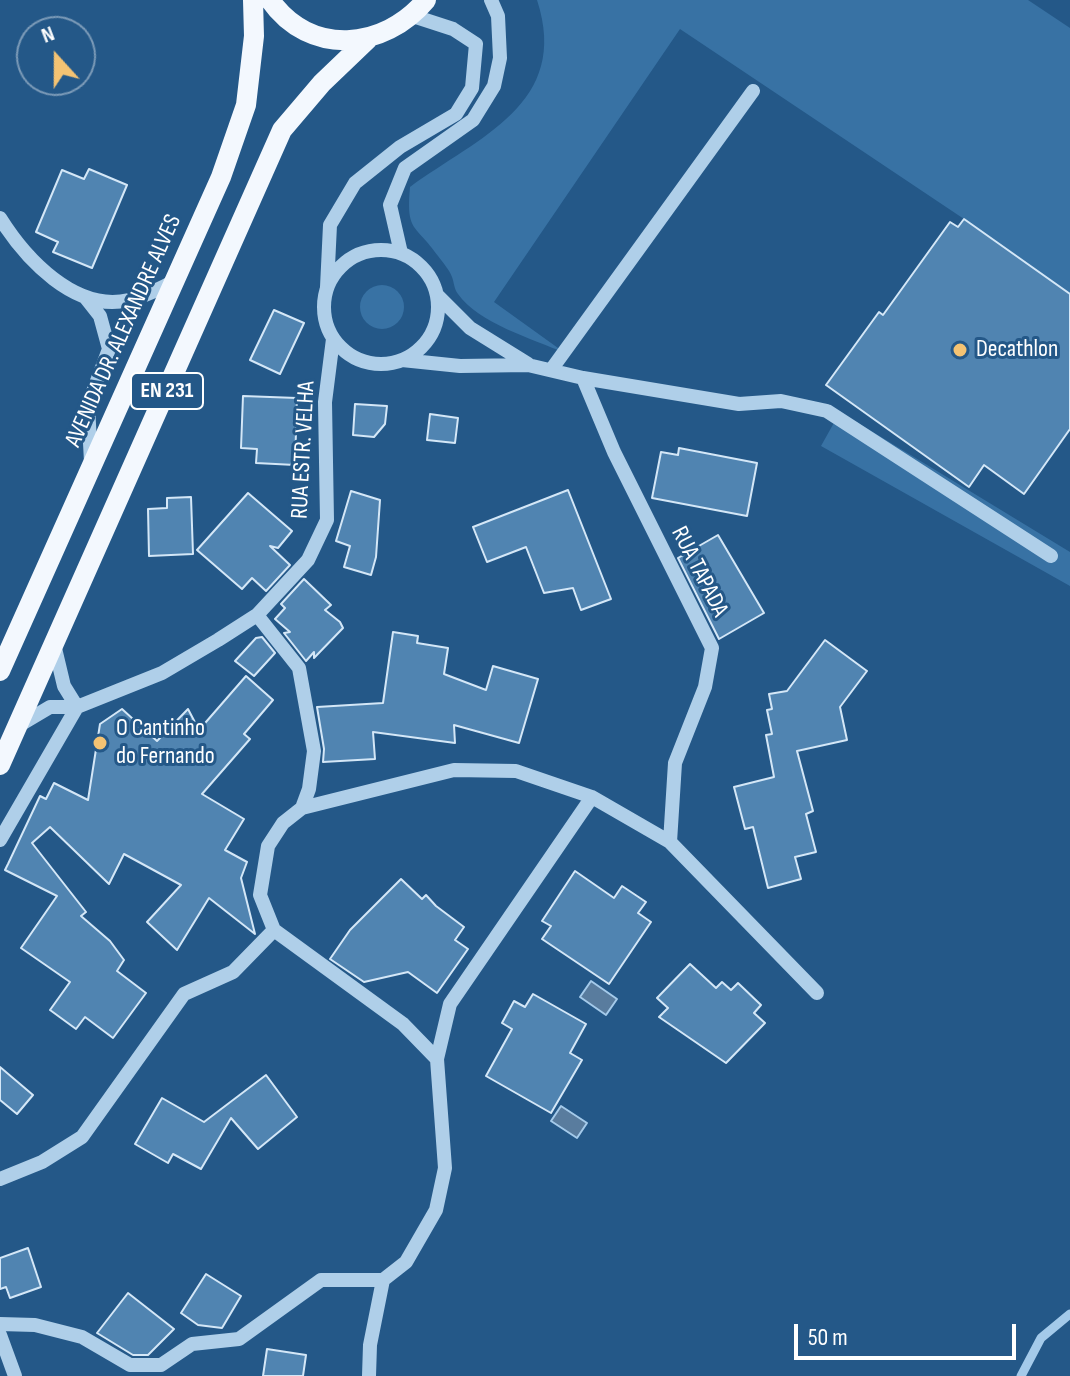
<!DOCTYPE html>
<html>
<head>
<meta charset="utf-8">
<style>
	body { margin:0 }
	#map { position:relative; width:1070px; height:1376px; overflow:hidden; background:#245888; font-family:"Sofia Sans Condensed",sans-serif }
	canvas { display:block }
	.north { position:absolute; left:16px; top:16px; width:80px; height:80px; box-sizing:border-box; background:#245888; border:2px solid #7c9bb8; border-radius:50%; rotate:339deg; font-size:22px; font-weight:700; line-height:32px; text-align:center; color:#fff }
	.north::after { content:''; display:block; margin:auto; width:28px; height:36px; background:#f4c373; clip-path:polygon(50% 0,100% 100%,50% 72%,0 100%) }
	.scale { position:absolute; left:794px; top:1324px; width:222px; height:36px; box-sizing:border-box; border:4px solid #fff; border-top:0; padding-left:10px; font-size:24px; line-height:28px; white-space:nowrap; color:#fff; -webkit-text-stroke:6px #245888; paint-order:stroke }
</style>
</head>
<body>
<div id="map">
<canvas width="1070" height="1376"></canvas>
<div class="north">N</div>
<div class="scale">50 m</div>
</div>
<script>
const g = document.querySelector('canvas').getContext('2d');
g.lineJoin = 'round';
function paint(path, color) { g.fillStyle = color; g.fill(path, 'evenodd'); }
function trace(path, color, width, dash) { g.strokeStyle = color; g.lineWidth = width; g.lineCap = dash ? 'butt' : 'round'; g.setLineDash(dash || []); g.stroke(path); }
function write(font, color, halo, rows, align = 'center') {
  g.font = font + ' "Sofia Sans Condensed",sans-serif'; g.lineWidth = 6; g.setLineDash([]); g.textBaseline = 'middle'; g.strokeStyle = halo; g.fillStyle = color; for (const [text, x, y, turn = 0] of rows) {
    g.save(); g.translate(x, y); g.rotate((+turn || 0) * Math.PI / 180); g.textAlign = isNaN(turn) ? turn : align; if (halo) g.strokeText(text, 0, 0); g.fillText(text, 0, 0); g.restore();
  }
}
paint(new Path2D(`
	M 537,0 L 1028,0 L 1070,28 L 1070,294 L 964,219 L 680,29 L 494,302 L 565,353 C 533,339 478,323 458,294 C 454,289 454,282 452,277 C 449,269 443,263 438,256 C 415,223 406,233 410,187 C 478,137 571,104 537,0 Z
	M360 307a22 22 0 1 1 44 0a22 22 0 1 1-44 0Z
	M 840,412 L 1070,552 L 1070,586 L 821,446 Z`), '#3872a4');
const water = new Path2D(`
	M 591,981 L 617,999 L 606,1015 L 580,997 Z
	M 561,1106 L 587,1123 L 577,1138 L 551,1121 Z`);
paint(water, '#597c9e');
trace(water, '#a4caea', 2);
trace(new Path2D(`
	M 1021,1376 L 1041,1338 L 1070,1314`), '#a4caea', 9);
const building = new Path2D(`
	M 89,169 L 127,185 L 92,268 L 53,252 L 58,242 L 36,232 L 62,170 L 84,179 Z
	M 964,219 L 1070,294 L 1070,429 L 1024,494 L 984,465 L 969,487 L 826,385 L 879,312 L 883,315 L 950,222 L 958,227 Z
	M 274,310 L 304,323 L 280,374 L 250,360 Z
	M 243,396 L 297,398 L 295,465 L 256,463 L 257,449 L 241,448 Z
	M 355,404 L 387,406 L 385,424 L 374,437 L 353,435 Z
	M 430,414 L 458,418 L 455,443 L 427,440 Z
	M 679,448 L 757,463 L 747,516 L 652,498 L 661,452 L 678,455 Z
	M 568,490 L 611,599 L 581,610 L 573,588 L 544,593 L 526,547 L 487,562 L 473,527 Z
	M 351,491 L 380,500 L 376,557 L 371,575 L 344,567 L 350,546 L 336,541 Z
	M 248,493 L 292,531 L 278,548 L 270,546 L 290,565 L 266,591 L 252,578 L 242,589 L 197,550 Z
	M 191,497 L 193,554 L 149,556 L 148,509 L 167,508 L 167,498 Z
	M 718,535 L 764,613 L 719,639 L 678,558 Z
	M 304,579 L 331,605 L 325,610 L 340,622 L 343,628 L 314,658 L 314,652 L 306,661 L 284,633 L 290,632 L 275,619 L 285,608 L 281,604 Z
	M 393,632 L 418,636 L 417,643 L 448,648 L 444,674 L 486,690 L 493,666 L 538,679 L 519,743 L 454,725 L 455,743 L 373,732 L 375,759 L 323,762 L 324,749 L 317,707 L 383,703 Z
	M 262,637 L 275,653 L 254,676 L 235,661 L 256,638 Z
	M 825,640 L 867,671 L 840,707 L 847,740 L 797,751 L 813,811 L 806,814 L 816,852 L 795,857 L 801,879 L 768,888 L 753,827 L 745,829 L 734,787 L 774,777 L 766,735 L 772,734 L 767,710 L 772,709 L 769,694 L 787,691 Z
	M 246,676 L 273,700 L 244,734 L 250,739 L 202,794 L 244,819 L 225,850 L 247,862 L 241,878 L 255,934 L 209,898 L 177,950 L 147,922 L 181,885 L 124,854 L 109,884 L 50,827 L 32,843 L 86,912 L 81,916 L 110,941 L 124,960 L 117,971 L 146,993 L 113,1038 L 85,1017 L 76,1029 L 50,1010 L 70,982 L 21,948 L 57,896 L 5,870 L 8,864 L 40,796 L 46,799 L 54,783 L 88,800 L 100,724 L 122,709 L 157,741 L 188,709 L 199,730 Z
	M 575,871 L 614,898 L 622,886 L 646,902 L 638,913 L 651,922 L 609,984 L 542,939 L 551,926 L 542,921 Z
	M 401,879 L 422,899 L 426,895 L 436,906 L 464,927 L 455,940 L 468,949 L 437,993 L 408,972 L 364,982 L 330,959 L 350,930 Z
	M 690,964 L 716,988 L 722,982 L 731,990 L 738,983 L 761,1005 L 754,1013 L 765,1023 L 726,1063 L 659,1017 L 668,1008 L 657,998 Z
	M 533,994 L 586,1024 L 570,1053 L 582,1060 L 551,1113 L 486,1076 L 512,1029 L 502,1023 L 514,1001 L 525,1007 Z
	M 0,1067 L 33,1095 L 17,1114 L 0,1100 Z
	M 266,1075 L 297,1117 L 258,1149 L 231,1118 L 201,1169 L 173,1154 L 168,1163 L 135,1144 L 162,1098 L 204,1122 Z
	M 28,1248 L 41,1287 L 10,1298 L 6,1287 L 0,1289 L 0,1258 Z
	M 206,1274 L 241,1296 L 222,1328 L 198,1325 L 181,1313 Z
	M 128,1293 L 174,1329 L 148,1355 L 133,1355 L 97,1333 Z
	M 267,1349 L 306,1355 L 303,1376 L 263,1376 Z`);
paint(building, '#5084b1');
trace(building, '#d4e7f7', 2);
trace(new Path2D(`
	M 0,218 C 25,258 75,313 129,300 C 145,297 160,288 175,281
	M324 307a57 57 0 1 1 114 0a57 57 0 1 1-114 0Z
	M 401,253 L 390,205 L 405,168 L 473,120 L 494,86 L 500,58 L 498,16 L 491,0
	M 327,287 L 330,225 L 355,183 L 400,147 L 456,114 L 472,88 L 476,44 L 453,29 L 413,16
	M 437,295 L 470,328 L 528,364
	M 85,297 L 100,316 L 109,349 L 88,405 L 91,462
	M 402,360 L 460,366 L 528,365 L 583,378 L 739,404 L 781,401 L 827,411 L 1051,556
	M 551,370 L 753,91
	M 583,378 L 614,452 L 712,648 L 705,687 L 675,763 L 670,842
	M 257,615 L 299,668 L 314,751 L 309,789 L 302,808 L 283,823 L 268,846 L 260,895 L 274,930 L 403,1024 L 437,1059
	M 54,644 L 64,686 L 77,707
	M 18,726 L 50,707 L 77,707
	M 302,808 L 454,770 L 516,771 L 592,797 L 670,842 L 817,993
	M 0,840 L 77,707 L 162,673 L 218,640 L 257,615 L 308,560 L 327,520 L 325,402 L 333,339
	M 0,1179 L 42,1162 L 82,1137 L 184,994 L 233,972 L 274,930
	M 0,1324 L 35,1325 L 82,1337 L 130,1365 L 161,1365 L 192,1344 L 239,1339 L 321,1280 L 383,1280 L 406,1262 L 436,1210 L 445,1168 L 437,1059 L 450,1004 L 592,797
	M 0,1335 L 15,1376
	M 369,1376 L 370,1345 L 383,1280`), '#afcfe9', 14);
trace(new Path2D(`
	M 270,0 C 310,57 384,50 426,0
	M 0,671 L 221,177 L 246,105 L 254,36 L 253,0
	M 0,765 L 282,130 L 322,83 L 368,39`), '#f3f8fe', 20);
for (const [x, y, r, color] of [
	[960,350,8,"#f4c373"],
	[100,743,8,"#f4c373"]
]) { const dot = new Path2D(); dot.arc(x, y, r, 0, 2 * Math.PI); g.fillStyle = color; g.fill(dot); trace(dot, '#245888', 3); }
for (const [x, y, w] of [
	[167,391,72]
]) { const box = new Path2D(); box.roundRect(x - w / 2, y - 18, w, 36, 6); g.fillStyle = '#245888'; g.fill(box); trace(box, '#fff', 2); }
write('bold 22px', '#fff', null, [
	["EN 231",167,391]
]);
write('24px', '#fff', '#245888', [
	["AVENIDA DR. ALEXANDRE ALVES",124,331,-66],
	["RUA ESTR. VELHA",304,450,-87],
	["RUA TAPADA",699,572,63]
]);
write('24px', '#fff', '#245888', [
	["Decathlon",976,350],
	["O Cantinho",116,729],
	["do Fernando",116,757]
], 'left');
</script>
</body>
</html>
